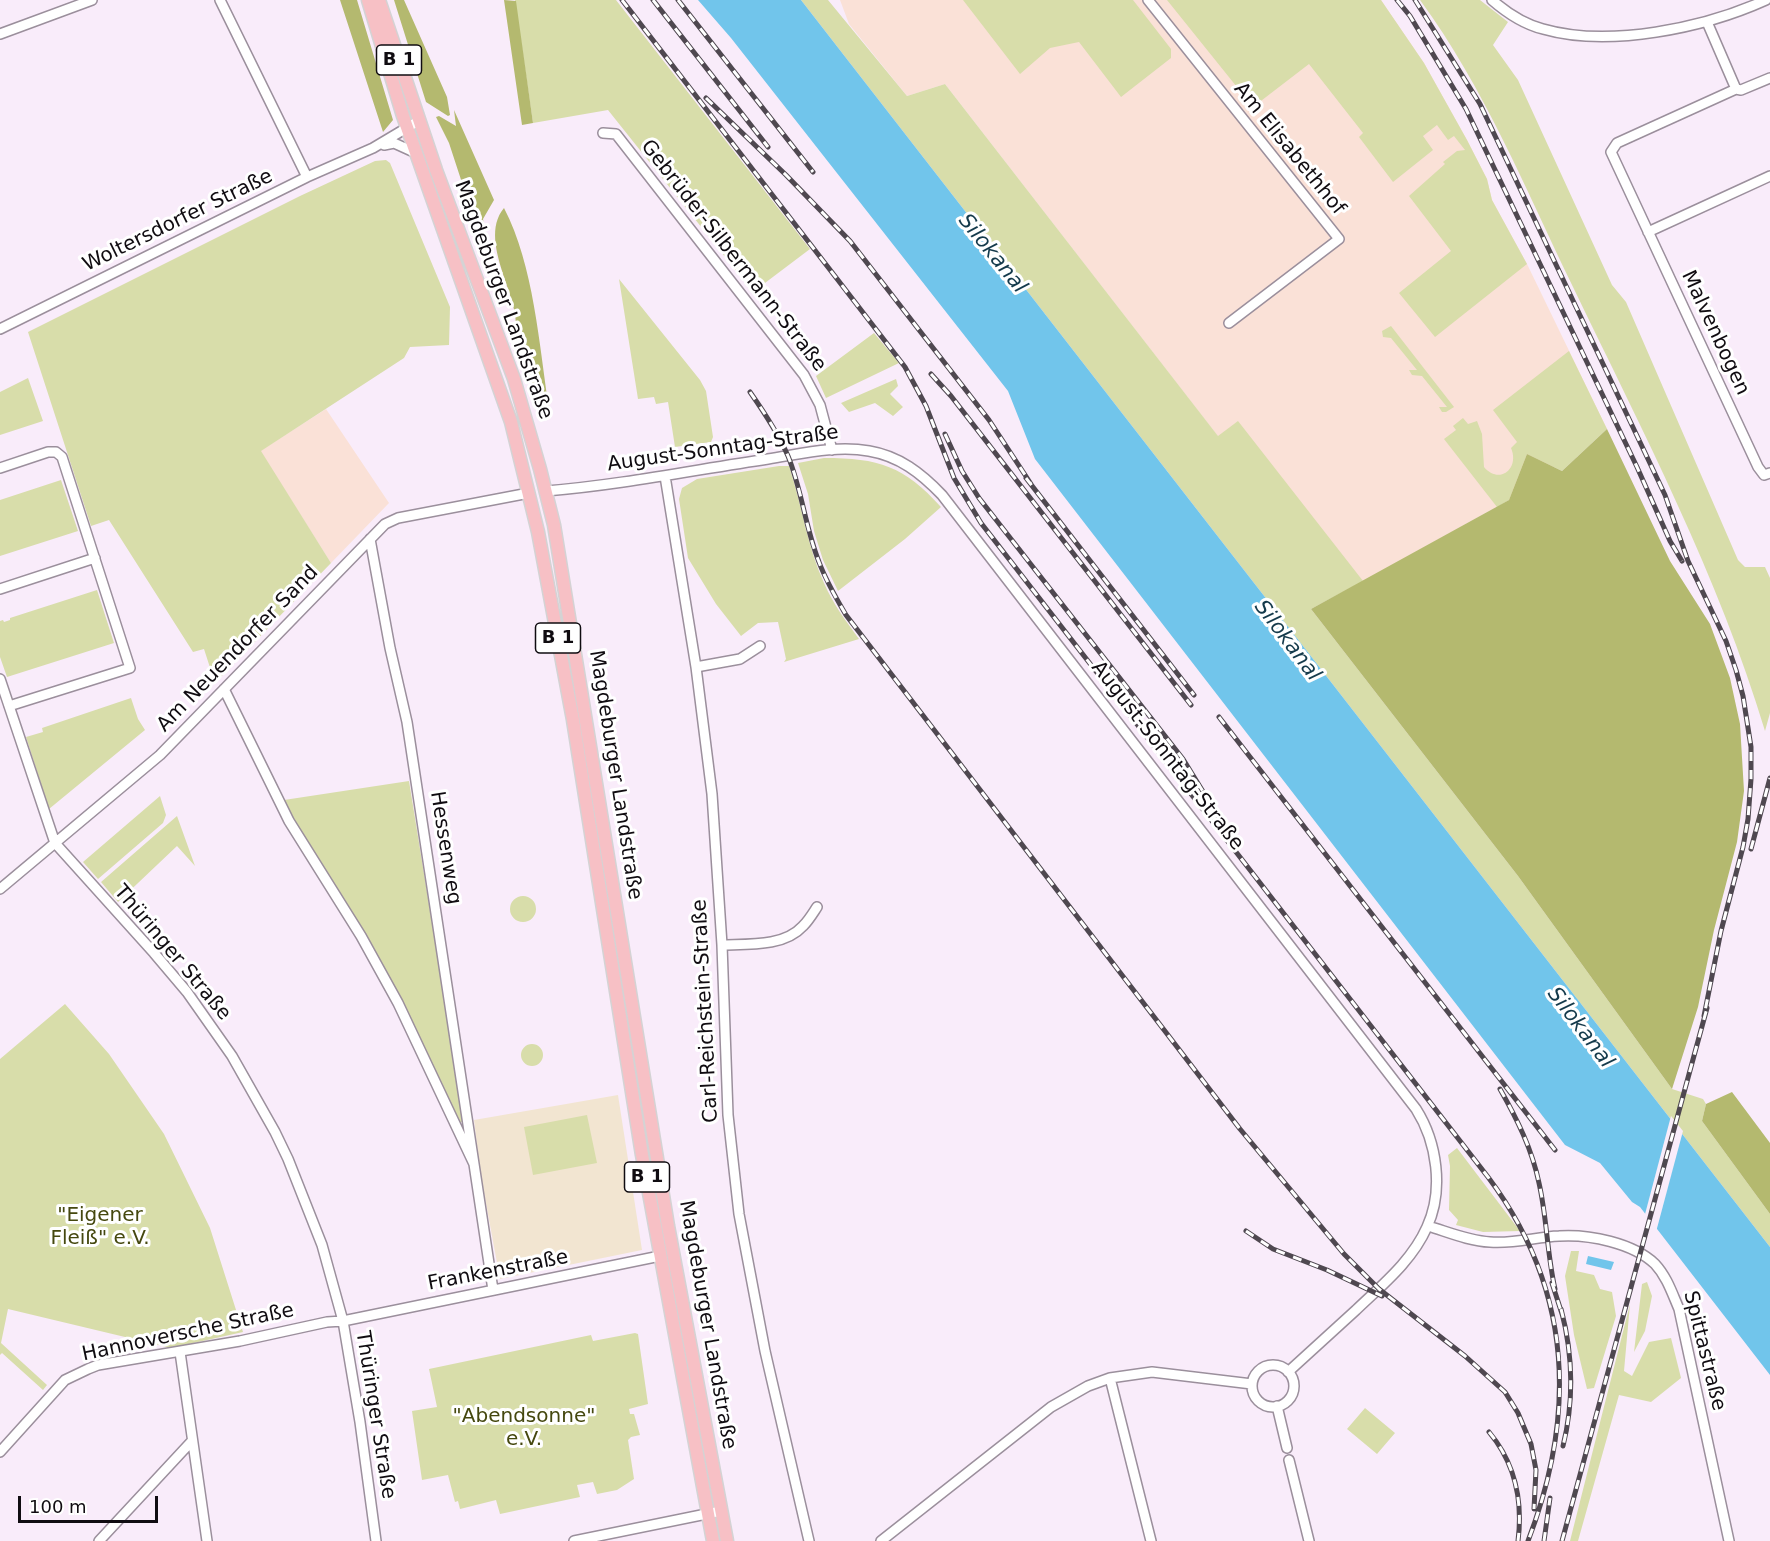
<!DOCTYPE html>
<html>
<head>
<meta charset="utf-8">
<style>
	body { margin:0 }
	#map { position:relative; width:1770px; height:1541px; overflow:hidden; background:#f9ecfa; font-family:"DejaVu Sans",sans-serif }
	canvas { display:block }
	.scale { position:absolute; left:18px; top:1496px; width:140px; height:27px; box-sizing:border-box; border:3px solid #100c11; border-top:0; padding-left:8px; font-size:18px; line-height:21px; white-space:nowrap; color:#100c11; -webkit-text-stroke:4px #fff; paint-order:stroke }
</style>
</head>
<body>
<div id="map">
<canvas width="1770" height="1541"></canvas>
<div class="scale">100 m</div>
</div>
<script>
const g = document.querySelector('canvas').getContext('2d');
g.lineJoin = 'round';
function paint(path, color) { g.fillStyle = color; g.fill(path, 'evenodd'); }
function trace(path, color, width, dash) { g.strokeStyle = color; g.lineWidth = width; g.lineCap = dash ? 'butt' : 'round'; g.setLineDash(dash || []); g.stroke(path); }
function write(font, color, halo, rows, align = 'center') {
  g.font = font + ' "DejaVu Sans",sans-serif'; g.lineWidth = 6; g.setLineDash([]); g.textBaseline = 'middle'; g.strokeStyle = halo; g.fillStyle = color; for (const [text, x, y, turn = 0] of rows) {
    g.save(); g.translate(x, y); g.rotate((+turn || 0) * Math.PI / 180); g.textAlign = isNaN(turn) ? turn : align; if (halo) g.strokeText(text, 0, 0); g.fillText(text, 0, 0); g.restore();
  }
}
paint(new Path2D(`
	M 840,0 L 1381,0 L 1424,63 L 1467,140 L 1487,179 L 1492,200 L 1527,264 L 1607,429 L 1509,500 L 1340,594 L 945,84 L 907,96 L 849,24 Z
	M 326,409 L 389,503 L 331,563 L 260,451 Z`), '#fae1d7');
paint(new Path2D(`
	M 618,1095 L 642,1250 L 500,1279 L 480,1171 L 474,1120 Z`), '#f2e5d1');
paint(new Path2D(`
	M 515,0 L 616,0 L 810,249 L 753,292 L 608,110 L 533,123 Z
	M 801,0 L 828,0 L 907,96 L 945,84 L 1218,436 L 1238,421 L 1363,581 L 1311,609 L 1518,876 L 1672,1089 L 1703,1099 L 1706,1104 L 1702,1121 L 1770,1214 L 1770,1247 Z
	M 963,0 L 1133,0 L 1171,49 L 1171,58 L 1121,97 L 1079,42 L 1050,48 L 1020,74 Z
	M 1167,0 L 1381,0 L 1424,63 L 1467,140 L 1487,179 L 1492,200 L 1527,264 L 1435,337 L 1399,293 L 1451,251 L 1409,196 L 1445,164 L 1443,162 L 1457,151 L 1465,150 L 1454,136 L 1448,140 L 1437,125 L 1423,136 L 1433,150 L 1393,182 L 1359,137 L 1363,133 L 1309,64 L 1253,107 Z
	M 1420,0 L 1480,0 L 1508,22 L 1493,45 L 1518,80 L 1612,285 L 1626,302 L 1738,560 L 1745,567 L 1765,567 L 1770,578 L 1770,713 L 1765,731 C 1719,577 1643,432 1573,287 C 1526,190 1484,87 1420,0 Z
	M 386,160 L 390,163 L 450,307 L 449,345 L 410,347 L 404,358 L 261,451 L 331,563 L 215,683 L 204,649 L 193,652 L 109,520 L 91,526 L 28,332 L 300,196 L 375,161 Z
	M 619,279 L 700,380 L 706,391 L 713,437 L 711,442 L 675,447 L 668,402 L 656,404 L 654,397 L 638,399 Z
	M 1391,326 L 1454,407 L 1446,412 L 1442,412 L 1439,407 L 1447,407 L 1422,376 L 1412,375 L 1409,370 L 1417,370 L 1391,338 L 1383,337 L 1382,331 Z
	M 874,333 L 899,363 L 826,398 L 816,376 Z
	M 1569,351 L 1607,429 L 1562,471 L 1527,454 L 1509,500 L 1497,507 L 1444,439 L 1456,430 L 1453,426 L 1463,418 L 1468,424 L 1477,421 L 1482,434 L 1484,467 C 1499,485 1520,469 1511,448 L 1517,442 L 1493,410 Z
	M 28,378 L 43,421 L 0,435 L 0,392 Z
	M 896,379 L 898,386 L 890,394 L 903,407 L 893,416 L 875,403 L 849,412 L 841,403 Z
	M 824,458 C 879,458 904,466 941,507 L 905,539 L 838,591 L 823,560 L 814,531 L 808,494 L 798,463 Z
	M 779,466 L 789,466 C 802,505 807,546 824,583 C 833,604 846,621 859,639 L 784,662 L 786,659 L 778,622 L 758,623 L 741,636 L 716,604 L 688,558 L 679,499 L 682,488 L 697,479 Z
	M 61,480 L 78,531 L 0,556 L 0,500 Z
	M 97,590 L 114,643 L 7,677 L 0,657 L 0,621 L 3,620 L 4,622 L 10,620 L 10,618 Z
	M 131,698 L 138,719 L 145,730 L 49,809 L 26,737 L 43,732 L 42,728 Z
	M 409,781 L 464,1121 L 458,1124 L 433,1070 L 291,819 L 284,800 Z
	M 160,796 L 166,815 L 163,823 L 98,879 L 83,862 Z
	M 177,816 L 195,866 L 177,846 L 118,902 L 101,882 Z
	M510 909a13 13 0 1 1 26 0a13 13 0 1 1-26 0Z
	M 65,1004 L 109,1054 L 164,1134 L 210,1228 L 243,1332 L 171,1348 L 8,1309 L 1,1343 L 47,1385 L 43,1390 L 2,1353 L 0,1355 L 0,1059 Z
	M521 1055a11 11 0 1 1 22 0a11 11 0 1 1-22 0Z
	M 587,1115 L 597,1163 L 533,1175 L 524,1127 Z
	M 1457,1148 L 1520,1231 L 1483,1232 L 1456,1225 L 1458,1220 L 1449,1210 L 1450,1166 L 1448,1155 Z
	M 1571,1251 L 1579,1251 L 1576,1271 L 1594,1275 L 1600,1289 L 1612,1292 L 1616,1316 L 1594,1388 L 1587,1389 L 1574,1335 L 1565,1276 Z
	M 1647,1282 L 1652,1296 L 1645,1331 L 1634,1352 L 1642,1284 Z
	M 1630,1304 L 1624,1371 L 1632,1376 L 1649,1342 L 1671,1338 L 1681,1378 L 1651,1402 L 1619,1395 L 1578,1541 L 1570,1541 Z
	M 635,1333 L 638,1334 L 648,1404 L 629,1409 L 630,1414 L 634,1414 L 640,1435 L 631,1437 L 628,1440 L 634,1479 L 617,1490 L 597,1494 L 593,1482 L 577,1485 L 580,1497 L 500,1514 L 496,1500 L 460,1509 L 458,1501 L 455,1502 L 448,1475 L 422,1480 L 412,1411 L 437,1407 L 429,1369 L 591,1335 L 593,1341 Z
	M 1365,1408 L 1395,1433 L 1377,1454 L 1347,1429 Z`), '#d8ddaa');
paint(new Path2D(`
	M 340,0 L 357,0 L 393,120 L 383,132 Z
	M 394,0 L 404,0 L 447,97 L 450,115 L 448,116 L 426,102 Z
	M 504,0 L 516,1 L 533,123 L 522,125 Z
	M 454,110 L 494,200 L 483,219 L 487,247 L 480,250 L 468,220 L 466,195 L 449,143 L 436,117 L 439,116 L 456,126 Z
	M 504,208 C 534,266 539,344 549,409 L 521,365 L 512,338 C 531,311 474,244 504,208 Z
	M 1607,429 L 1670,561 L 1710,624 L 1730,678 L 1740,724 L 1744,791 L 1737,842 L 1714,930 L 1698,1007 L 1672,1089 L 1518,876 L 1311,609 L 1509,500 L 1527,454 L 1562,471 Z
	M 1732,1092 L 1770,1143 L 1770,1214 L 1702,1121 L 1706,1104 Z`), '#b4b96f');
paint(new Path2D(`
	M 698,0 L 801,0 L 1770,1247 L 1770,1375 L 1640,1207 L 1632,1202 L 1600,1163 L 1565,1145 L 1035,459 L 1008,391 L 731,38 Z
	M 1588,1256 L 1614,1262 L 1611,1270 L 1586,1264 Z`), '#71c5eb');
paint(new Path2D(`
	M 1671,1116 L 1683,1131 L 1656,1232 L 1644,1218 Z`), '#f9ecfa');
const minor = new Path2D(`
	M 220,0 L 307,177
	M 1148,0 L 1339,239 L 1229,323
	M 1492,0 C 1507,13 1523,24 1543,29 C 1609,48 1704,28 1766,0
	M 1707,22 L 1736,89 L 1617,143 L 1611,152 L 1758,467 L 1764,475 L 1770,473
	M 0,34 L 92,0
	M 1736,89 L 1741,90 L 1770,78
	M 603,133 L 616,134 L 804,375 L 820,405 L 832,450
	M 384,145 L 394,143 L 416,153
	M 1648,232 L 1770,176
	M 0,329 L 307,177 L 373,148 L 420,120
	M 0,468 L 48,452 L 56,452 L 62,457 L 130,668 L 9,706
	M 665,476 L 696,667 L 712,794 L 722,945 L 728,1115 L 739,1214 L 765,1351 L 809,1541
	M 546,491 C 620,485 694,470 768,459 C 801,454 836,445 869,451 C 899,456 921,473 942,495 L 1416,1109 C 1437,1142 1444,1190 1427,1227 C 1412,1261 1382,1285 1356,1310 C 1333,1331 1311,1351 1288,1372
	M 0,589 L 95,558
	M 696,667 L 740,659 L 760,646
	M 0,679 L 55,843 L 154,953 L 187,992 L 232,1056 L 275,1132 L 288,1159 L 322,1245 L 343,1321 L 360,1422 L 376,1541
	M 224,689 L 289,821 L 361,936 L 398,1003 L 474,1164 L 407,722 L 390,648 L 370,539
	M 0,889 L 160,755 L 385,524 L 398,518 L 529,493
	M 722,945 C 748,944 784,947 803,926 C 809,920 813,913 817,907
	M 474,1164 L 493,1290
	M 1428,1226 C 1448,1232 1469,1241 1490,1242 C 1514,1244 1536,1237 1559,1236 C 1589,1234 1633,1243 1655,1264 C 1667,1277 1672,1293 1679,1309 L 1729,1541
	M 180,1352 L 207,1541
	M1252 1386a21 21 0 1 1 42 0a21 21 0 1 1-42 0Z
	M 1110,1378 L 1151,1541
	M 1277,1406 L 1287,1448
	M 0,1452 L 65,1380 L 88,1369 L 98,1365 L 240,1341 L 327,1322 L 343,1321 L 660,1256
	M 1289,1460 L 1309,1541
	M 99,1541 L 191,1442
	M 574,1541 L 721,1511
	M 881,1541 L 1051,1407 L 1088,1386 L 1110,1378 L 1152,1372 L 1252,1384`);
const major = new Path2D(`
	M 368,0 L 403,116 L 511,422 L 538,532 L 573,720 L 642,1155 L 713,1541
	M 379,0 L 436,170 L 514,379 L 540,469 L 554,525 L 668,1226 L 727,1541`);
trace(minor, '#9b8f9c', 12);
trace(major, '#d4d3d4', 15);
trace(minor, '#fff', 9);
trace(major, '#f7c0c5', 12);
const rail = new Path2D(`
	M 622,0 L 905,367 L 926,406 L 954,478 L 981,523 L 1488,1177 C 1573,1290 1577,1413 1528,1541
	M 653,0 L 768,147
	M 678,0 L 813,172
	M 1397,0 L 1410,16 L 1466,109 L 1637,467 L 1670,541 L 1682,561
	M 1415,0 L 1480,104 L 1665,495 L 1688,561 L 1726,641 L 1736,670 L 1743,696 L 1751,747 L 1751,779 L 1748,819 L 1743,847 L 1721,931 L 1704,1016
	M 706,98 L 786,175 L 850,241 L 989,420 L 1031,484
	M 931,374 L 951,396 L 1191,705
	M 750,392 C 764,412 778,433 788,456 C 802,490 805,527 819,562 C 826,581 836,598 846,615 L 1240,1129 L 1344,1254 L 1379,1289 L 1465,1356 L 1505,1392 L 1518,1413 L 1531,1444 L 1536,1470 L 1534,1509
	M 945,434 L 962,471 L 979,498 L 1183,759 L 1218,816
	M 1026,478 L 1194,695
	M 1219,717 L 1555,1150
	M 1751,849 L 1770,778
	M 1500,1089 C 1517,1119 1532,1149 1539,1183 C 1547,1218 1547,1254 1555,1289
	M 1246,1231 L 1273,1249 L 1327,1270 L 1382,1296
	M 1552,1283 L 1563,1317
	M 1561,1309 C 1573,1354 1574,1401 1563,1446
	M 1489,1432 C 1515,1463 1523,1501 1518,1541
	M 1544,1541 L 1550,1498
	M 1562,1541 L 1707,1008`);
trace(rail, '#4f4850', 5);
trace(rail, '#fff', 3, [9]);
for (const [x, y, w] of [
	[399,60,45],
	[558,638,45],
	[647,1177,45]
]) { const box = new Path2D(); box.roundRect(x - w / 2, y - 15, w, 30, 4.5); g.fillStyle = '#fff'; g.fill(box); trace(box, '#100c11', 1.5); }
write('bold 18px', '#100c11', null, [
	["B 1",399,60],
	["B 1",558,638],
	["B 1",647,1177]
]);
write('20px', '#100c11', '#fff', [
	["Am Elisabethhof",1289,149,51],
	["Woltersdorfer Straße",178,221,-26],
	["Gebrüder-Silbermann-Straße",733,256,52],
	["Magdeburger Landstraße",503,300,70],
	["Malvenbogen",1715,333,65],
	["August-Sonntag-Straße",723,449,-8],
	["Am Neuendorfer Sand",238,649,-46],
	["August-Sonntag-Straße",1167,756,52],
	["Magdeburger Landstraße",615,775,81],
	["Hessenweg",445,848,81],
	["Thüringer Straße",172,953,50],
	["Carl-Reichstein-Straße",706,1011,-93],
	["Frankenstraße",498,1271,-11],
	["Magdeburger Landstraße",707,1325,80],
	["Hannoversche Straße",188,1333,-12],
	["Spittastraße",1704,1351,76],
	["Thüringer Straße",375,1415,81]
]);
write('20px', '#45480f', '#fff', [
	["\"Eigener",100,1216],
	["Fleiß\" e.V.",100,1239],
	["\"Abendsonne\"",524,1417],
	["e.V.",524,1440]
]);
write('italic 21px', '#143a4b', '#fff', [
	["Silokanal",992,254,51],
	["Silokanal",1287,641,53],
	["Silokanal",1580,1028,53]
]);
</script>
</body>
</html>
